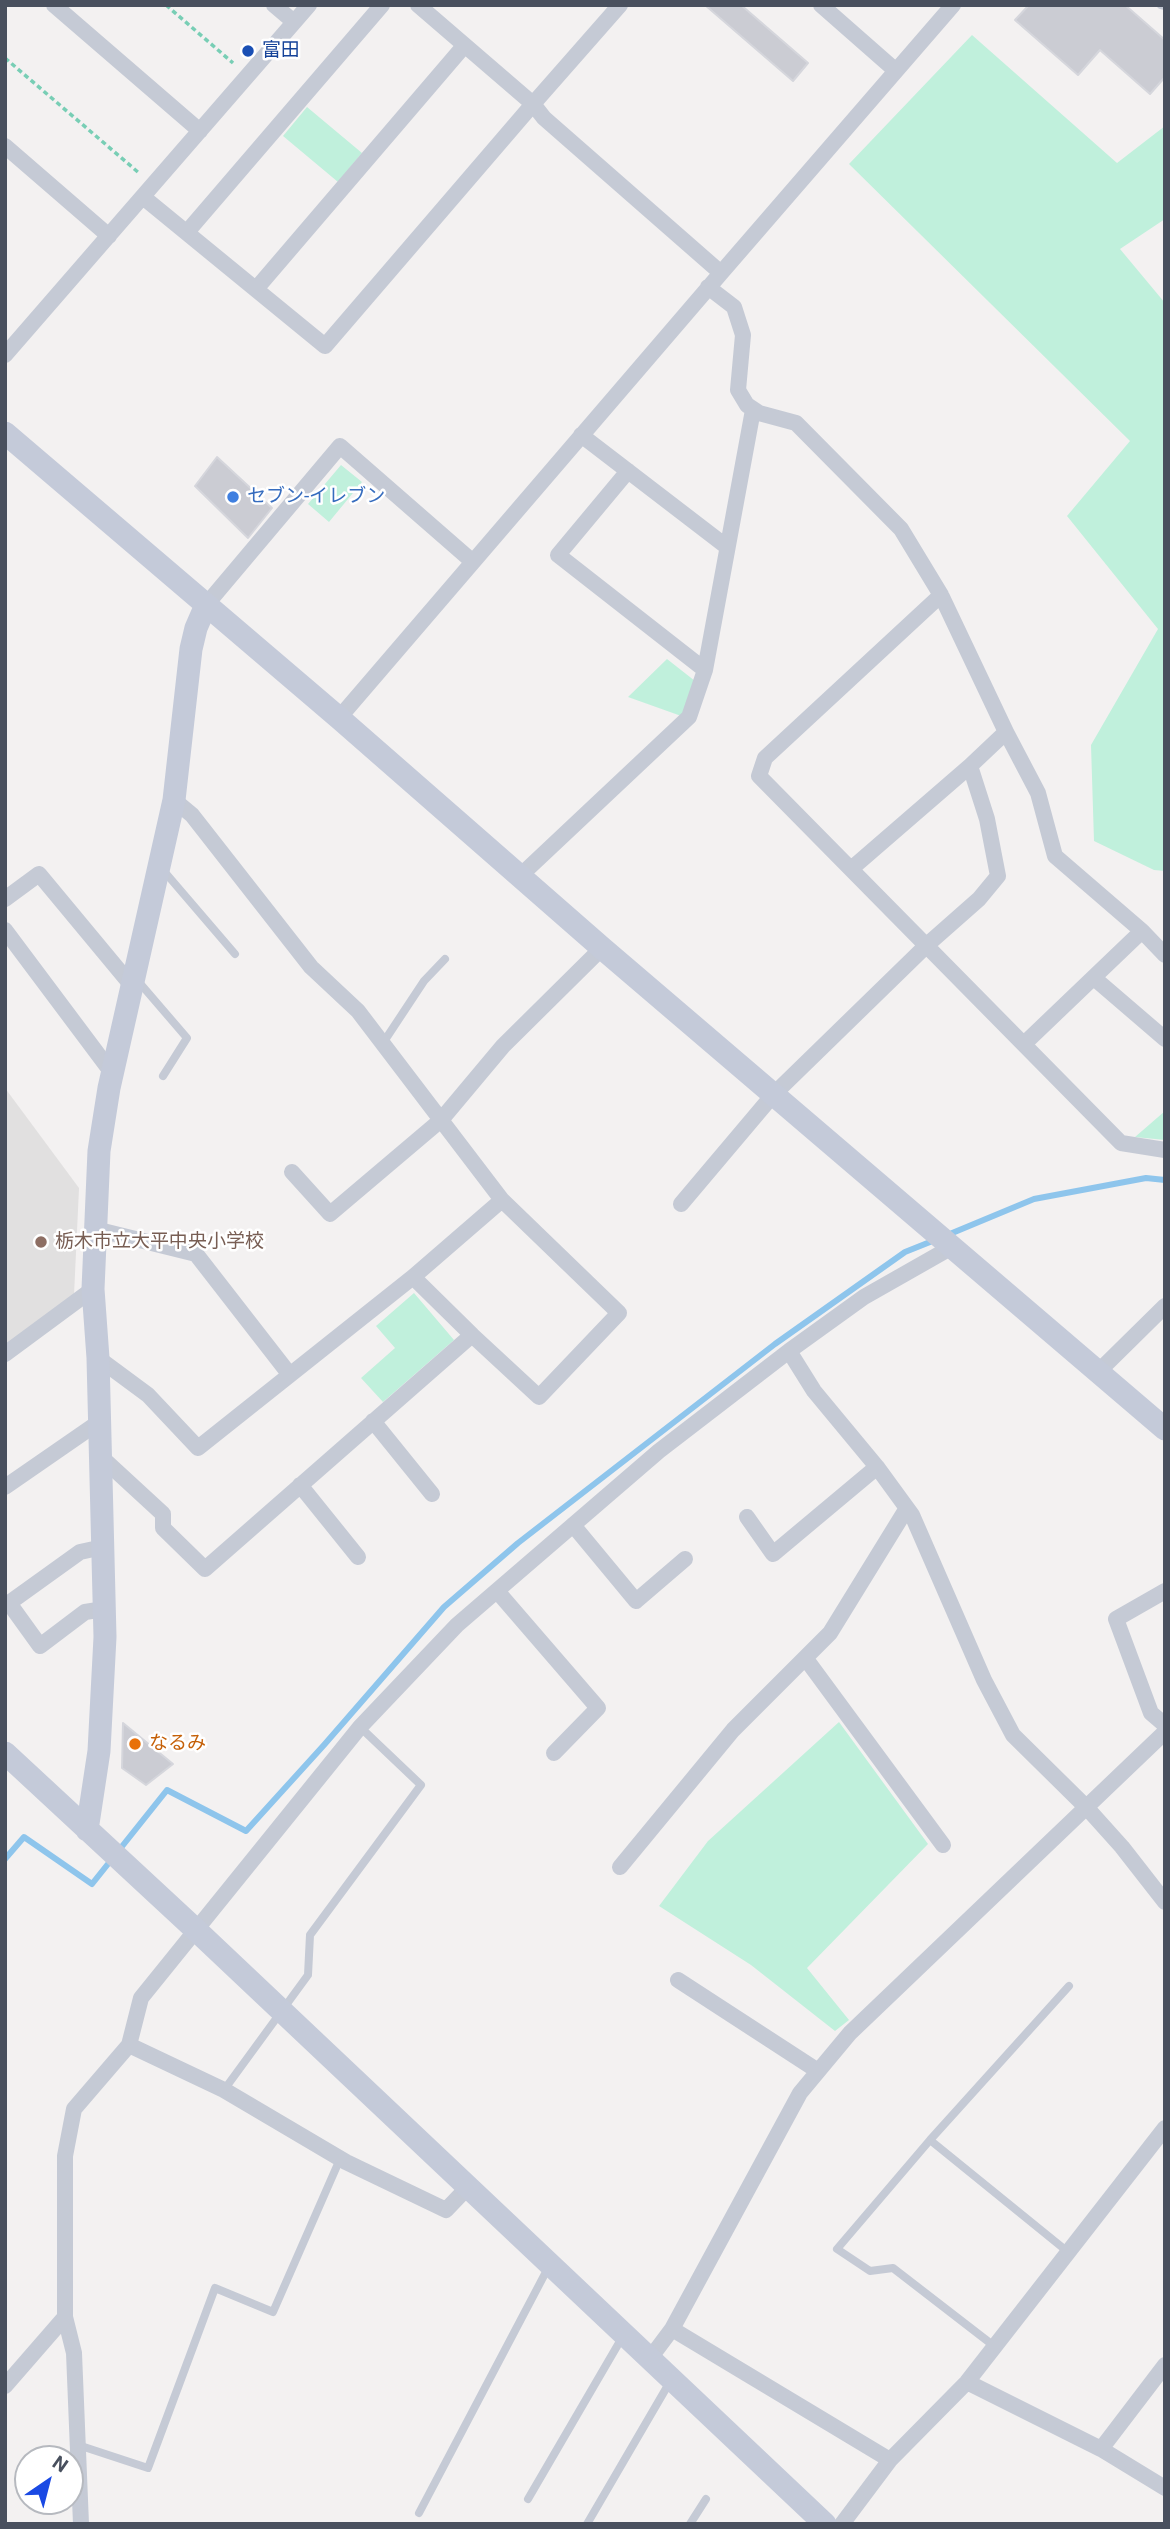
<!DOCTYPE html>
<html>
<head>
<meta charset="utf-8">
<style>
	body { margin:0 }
	#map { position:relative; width:1170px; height:2529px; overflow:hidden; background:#f3f1f1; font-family:Roboto,sans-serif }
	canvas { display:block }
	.frame { position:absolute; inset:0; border:7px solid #49505e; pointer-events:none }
	.north { position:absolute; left:14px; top:2445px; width:70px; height:70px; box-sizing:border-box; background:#fff; border:2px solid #b6b9bf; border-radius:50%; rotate:35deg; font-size:19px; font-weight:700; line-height:28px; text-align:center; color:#49505e }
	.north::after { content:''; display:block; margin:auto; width:24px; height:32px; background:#1a49e4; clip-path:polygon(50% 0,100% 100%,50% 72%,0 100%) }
</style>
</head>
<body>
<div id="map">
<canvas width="1170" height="2529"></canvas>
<div class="frame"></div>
<div class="north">N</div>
</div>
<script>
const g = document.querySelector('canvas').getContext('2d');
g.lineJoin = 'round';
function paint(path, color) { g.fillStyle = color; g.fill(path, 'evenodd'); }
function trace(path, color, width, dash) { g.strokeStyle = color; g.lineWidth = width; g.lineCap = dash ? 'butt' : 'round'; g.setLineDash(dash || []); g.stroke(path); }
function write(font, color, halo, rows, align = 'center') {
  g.font = font + ' Roboto,"Noto Sans JP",sans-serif'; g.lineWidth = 5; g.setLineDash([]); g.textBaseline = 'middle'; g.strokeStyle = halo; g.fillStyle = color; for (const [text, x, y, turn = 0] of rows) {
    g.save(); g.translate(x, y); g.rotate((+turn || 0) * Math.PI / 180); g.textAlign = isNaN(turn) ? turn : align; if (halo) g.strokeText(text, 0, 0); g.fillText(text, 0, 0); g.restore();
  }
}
paint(new Path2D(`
	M 5,1088 L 79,1188 L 74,1295 L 5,1345 Z`), '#e1e0e0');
paint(new Path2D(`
	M 972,35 L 1117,163 L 1165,126 L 1165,219 L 1120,249 L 1165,303 L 1165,871 L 1154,870 L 1094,841 L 1091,745 L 1158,629 L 1067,516 L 1130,441 L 849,164 Z
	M 307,107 L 362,153 L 338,182 L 283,136 Z
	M 341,465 L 362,482 L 329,522 L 308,504 Z
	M 667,659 L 695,681 L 684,717 L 628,697 Z
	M 1165,1111 L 1165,1140 L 1135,1137 Z
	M 414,1293 L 454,1340 L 383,1402 L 361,1378 L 395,1348 L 376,1326 Z
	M 839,1722 L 928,1844 L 807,1968 L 849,2020 L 835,2031 L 751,1965 L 659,1906 L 708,1841 Z`), '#c0f0dc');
trace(new Path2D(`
	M 945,1236 L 1034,1199 L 1146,1178 L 1165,1180
	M 5,1859 L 24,1837 L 92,1884 L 167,1790 L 246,1831 L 324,1745 L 444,1607 L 518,1543 L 775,1344 L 905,1252 L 935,1240`), '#8ec5ec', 6);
const building = new Path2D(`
	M 705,5 L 741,5 L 808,63 L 793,81 Z
	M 1029,5 L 1125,5 L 1165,40 L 1165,77 L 1150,94 L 1100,50 L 1078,75 L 1015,20 Z
	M 217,457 L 272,508 L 248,538 L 195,486 Z
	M 123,1723 L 173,1764 L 146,1785 L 122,1768 Z`);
paint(building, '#cbccd3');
trace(building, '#d5d6dc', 2);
trace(new Path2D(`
	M 166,5 L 233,63
	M 5,58 L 139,173`), '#78ceb5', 3.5, [5, 3.5]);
trace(new Path2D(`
	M 1161,5 L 1165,6
	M 163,870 L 235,954
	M 138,981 L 187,1038 L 163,1076
	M 383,1043 L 424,981 L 445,959
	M 224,2090 L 308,1975 L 310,1935 L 421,1785 L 360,1727
	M 930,2140 L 1068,2252
	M 994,2346 L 893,2268 L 870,2271 L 837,2249 L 930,2140 L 1069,1986
	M 78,2445 L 148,2468 L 215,2288 L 273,2312 L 340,2159
	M 528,2499 L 623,2336
	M 419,2513 L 548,2268
	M 587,2524 L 671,2380
	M 690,2524 L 706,2499`), '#c5cad5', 8);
trace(new Path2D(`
	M 54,5 L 200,131
	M 274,5 L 294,22
	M 821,5 L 895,70
	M 5,146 L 109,236
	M 143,197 L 325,346 L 533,104 L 418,5
	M 187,232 L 382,5
	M 721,273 L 953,5
	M 256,289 L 464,46
	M 5,355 L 309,5
	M 581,435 L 727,547
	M 628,471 L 558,555 L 705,670
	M 941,595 L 765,758 L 759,776 L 1121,1143 L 1165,1150
	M 206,605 L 340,446 L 473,562
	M 339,718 L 721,273 L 544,118 L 533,104 L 620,5
	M 1006,732 L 1038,793 L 1055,856 L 1142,931
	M 174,800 L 192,815 L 311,967 L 358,1011 L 441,1120 L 330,1214 L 292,1172
	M 851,869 L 970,766
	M 520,876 L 689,717 L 705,670 L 753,410
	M 5,899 L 39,874 L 132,986
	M 5,930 L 112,1073
	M 1094,978 L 1165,1039
	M 1025,1043 L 1142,931 L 1165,955
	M 681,1204 L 773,1095 L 928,944 L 979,899 L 998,876 L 987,819 L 970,766 L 1006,732 L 941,595 L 901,529 L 796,423 L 759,413 L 747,405 L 738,390 L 743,335 L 734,307 L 708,287
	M 95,1229 L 196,1254 L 290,1375
	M 472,1335 L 539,1397 L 619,1313 L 502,1200
	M 789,1351 L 814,1391 L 877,1467 L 912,1515 L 984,1680 L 1013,1735 L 1087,1808 L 1122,1847 L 1165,1902
	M 5,1354 L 93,1289
	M 98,1358 L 148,1395 L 198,1448 L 413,1277 L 502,1200 L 441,1120 L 503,1046 L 602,948
	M 1098,1372 L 1165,1306
	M 373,1421 L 432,1494
	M 100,1456 L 163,1514 L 163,1528 L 205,1569 L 472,1335 L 413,1277
	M 300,1485 L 358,1557
	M 5,1487 L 99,1422
	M 747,1517 L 773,1554 L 877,1467
	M 573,1525 L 636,1601 L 685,1559
	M 103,1547 L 80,1552 L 9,1603 L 40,1646 L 85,1612 L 104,1609
	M 497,1591 L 598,1708 L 554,1753
	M 1165,1591 L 1116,1619 L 1151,1713 L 1165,1725
	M 806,1659 L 943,1845
	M 620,1867 L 733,1730 L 830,1633 L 907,1508
	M 678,1980 L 818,2071
	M 129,2045 L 224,2090 L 346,2162 L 446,2210 L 468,2187
	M 672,2329 L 890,2460
	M 651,2357 L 672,2329 L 800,2093 L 850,2033 L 1165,1732
	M 967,2382 L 1101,2449 L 1165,2488
	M 5,2386 L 65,2317
	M 1101,2449 L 1165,2365
	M 81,2524 L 74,2353 L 65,2317 L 65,2156 L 74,2109 L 129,2045 L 141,1998 L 360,1727 L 457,1625 L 659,1451 L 789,1351 L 864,1297 L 952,1247
	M 842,2524 L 890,2460 L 967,2382 L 1165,2128`), '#c5cad5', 16);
trace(new Path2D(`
	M 5,433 L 339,718 L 602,948 L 1165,1429
	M 5,1753 L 196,1930 L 825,2524
	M 87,1830 L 99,1751 L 105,1637 L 98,1358 L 93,1289 L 99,1151 L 109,1088 L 174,800 L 191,649 L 196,628 L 206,605`), '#c4cad9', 23);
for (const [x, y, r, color] of [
	[248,51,7,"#1a4fb4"],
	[233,497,7,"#3f7fe0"],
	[41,1242,7,"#8d6e63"],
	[135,1744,7,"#e8710a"]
]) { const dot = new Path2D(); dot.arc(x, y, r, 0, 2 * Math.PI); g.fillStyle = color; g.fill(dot); trace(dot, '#fff', 2.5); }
write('19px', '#164399', '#fff', [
	["富田",262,51]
], 'left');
write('19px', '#366cbe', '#fff', [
	["セブン-イレブン",247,497]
], 'left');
write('19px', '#785e54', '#fff', [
	["栃木市立大平中央小学校",55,1242]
], 'left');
write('19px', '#c56008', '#fff', [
	["なるみ",149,1744]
], 'left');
</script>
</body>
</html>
